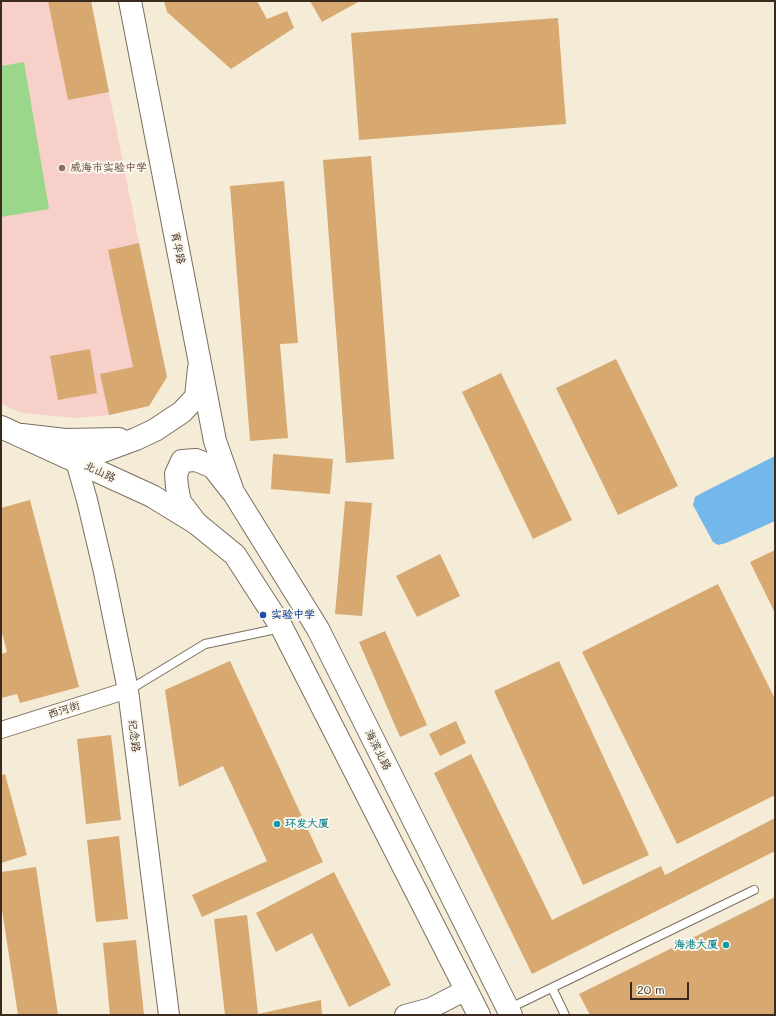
<!DOCTYPE html>
<html>
<head>
<meta charset="utf-8">
<style>
	body { margin:0 }
	#map { position:relative; width:776px; height:1016px; overflow:hidden; background:#f4ecd7; font-family:Mali,sans-serif }
	canvas { display:block }
	.frame { position:absolute; inset:0; border:2px solid #3b2a1e; pointer-events:none }
	.scale { position:absolute; left:630px; top:982px; width:59px; height:18px; box-sizing:border-box; border:2px solid #3b2a1e; border-top:0; padding-left:5px; font-size:12px; line-height:14px; white-space:nowrap; color:#3b2a1e; -webkit-text-stroke:3px #fbf7ec; paint-order:stroke }
</style>
</head>
<body>
<div id="map">
<canvas width="776" height="1016"></canvas>
<div class="frame"></div>
<div class="scale">20 m</div>
</div>
<script>
const g = document.querySelector('canvas').getContext('2d');
g.lineJoin = 'round';
function paint(path, color) { g.fillStyle = color; g.fill(path, 'evenodd'); }
function trace(path, color, width, dash) { g.strokeStyle = color; g.lineWidth = width; g.lineCap = dash ? 'butt' : 'round'; g.setLineDash(dash || []); g.stroke(path); }
function write(font, color, halo, rows, align = 'center') {
  g.font = font + ' Mali,"LXGW WenKai TC",sans-serif'; g.lineWidth = 4; g.setLineDash([]); g.textBaseline = 'middle'; g.strokeStyle = halo; g.fillStyle = color; for (const [text, x, y, turn = 0] of rows) {
    g.save(); g.translate(x, y); g.rotate((+turn || 0) * Math.PI / 180); g.textAlign = isNaN(turn) ? turn : align; if (halo) g.strokeText(text, 0, 0); g.fillText(text, 0, 0); g.restore();
  }
}
paint(new Path2D(`
	M 1,1 L 91,1 L 139,243 L 167,377 L 149,406 L 109,415 L 76,418 L 21,413 L 1,404 Z`), '#f7d1c9');
paint(new Path2D(`
	M 24,62 L 49,209 L 1,217 L 1,66 Z`), '#9bd78a');
paint(new Path2D(`
	M 775,456 L 775,521 L 726,543 L 718,545 L 713,542 L 693,505 L 695,497 L 700,494 Z`), '#74b7ea');
paint(new Path2D(`
	M 48,1 L 91,1 L 109,92 L 68,100 Z
	M 164,1 L 257,1 L 267,19 L 287,11 L 294,28 L 231,69 L 167,12 Z
	M 310,1 L 360,1 L 322,22 Z
	M 558,18 L 566,124 L 359,140 L 351,33 Z
	M 371,156 L 394,459 L 346,463 L 323,160 Z
	M 284,181 L 298,343 L 280,344 L 288,438 L 250,441 L 230,186 Z
	M 139,243 L 167,377 L 149,406 L 109,415 L 100,374 L 133,367 L 108,250 Z
	M 90,349 L 97,393 L 58,400 L 50,356 Z
	M 616,359 L 678,486 L 618,515 L 556,388 Z
	M 501,373 L 572,520 L 533,539 L 462,392 Z
	M 273,454 L 333,459 L 330,494 L 271,489 Z
	M 30,500 L 79,687 L 20,703 L 17,694 L 1,698 L 1,654 L 7,652 L 1,629 L 1,508 Z
	M 345,501 L 372,503 L 362,616 L 335,614 Z
	M 775,550 L 775,613 L 750,562 Z
	M 440,554 L 460,596 L 417,617 L 396,576 Z
	M 718,584 L 775,699 L 775,795 L 677,844 L 582,652 Z
	M 385,631 L 427,725 L 400,737 L 359,642 Z
	M 230,661 L 323,862 L 202,917 L 192,895 L 267,861 L 223,766 L 179,787 L 165,690 Z
	M 559,661 L 649,855 L 583,885 L 494,691 Z
	M 456,721 L 466,743 L 440,756 L 429,734 Z
	M 111,735 L 121,820 L 86,824 L 77,739 Z
	M 471,754 L 552,920 L 661,866 L 665,875 L 775,818 L 775,851 L 532,974 L 434,773 Z
	M 5,774 L 27,855 L 1,863 L 1,775 Z
	M 119,836 L 128,919 L 96,922 L 87,840 Z
	M 36,867 L 58,1015 L 18,1015 L 1,903 L 1,872 Z
	M 334,872 L 391,985 L 349,1007 L 312,933 L 276,952 L 256,913 Z
	M 775,897 L 775,1015 L 590,1015 L 579,994 Z
	M 247,915 L 258,1014 L 321,1000 L 322,1015 L 225,1015 L 214,919 Z
	M 136,940 L 144,1015 L 110,1015 L 103,943 Z`), '#d7a971');
const service = new Path2D(`
	M 129,690 L 205,644 L 281,628
	M 552,988 L 565,1015
	M 508,1009 L 754,890`);
const minor = new Path2D(`
	M 1,730 L 128,690`);
const tertiary = new Path2D(`
	M 76,461 L 87,500 L 104,572 L 128,690 L 169,1015
	M 405,1015 L 431,1008 L 466,990`);
const secondary = new Path2D(`
	M 22,435 L 65,440 L 119,439
	M 76,461 L 136,439 L 155,430 L 182,412 L 196,397 L 199,368
	M 196,523 L 180,502 L 177,487 L 176,474 L 182,461 L 196,460 L 213,467 L 231,490`);
const primary = new Path2D(`
	M 130,1 L 215,441 L 233,492 L 318,629 L 511,1015
	M 1,427 L 152,496 L 196,523 L 235,555 L 282,628 L 479,1015`);
trace(service, '#7c6e5f', 10);
trace(minor, '#7c6e5f', 18);
trace(tertiary, '#7c6e5f', 22);
trace(secondary, '#7c6e5f', 24);
trace(primary, '#7c6e5f', 24);
trace(service, '#fff', 8);
trace(minor, '#fff', 16);
trace(tertiary, '#fff', 20);
trace(secondary, '#fff', 22);
trace(primary, '#fff', 22);
for (const [x, y, r, color] of [
	[62,168,4,"#8d6e63"],
	[263,615,4,"#1a4fb4"],
	[277,824,4,"#0f9aa8"],
	[726,945,4,"#0f9aa8"]
]) { const dot = new Path2D(); dot.arc(x, y, r, 0, 2 * Math.PI); g.fillStyle = color; g.fill(dot); trace(dot, '#fbf7ec', 1.5); }
write('bold 11px', '#785e54', '#fbf7ec', [
	["威海市实验中学",70,168]
], 'left');
write('11px', '#3b2a1e', '#fbf7ec', [
	["育华路",178,248,79],
	["北山路",100,472,25],
	["西河街",64,710,-18],
	["纪念路",134,736,83],
	["海滨北路",378,750,63]
]);
write('bold 11px', '#164399', '#fbf7ec', [
	["实验中学",271,615]
], 'left');
write('bold 11px', '#0d838f', '#fbf7ec', [
	["环发大厦",285,824],
	["海港大厦",718,945,"right"]
], 'left');
</script>
</body>
</html>
